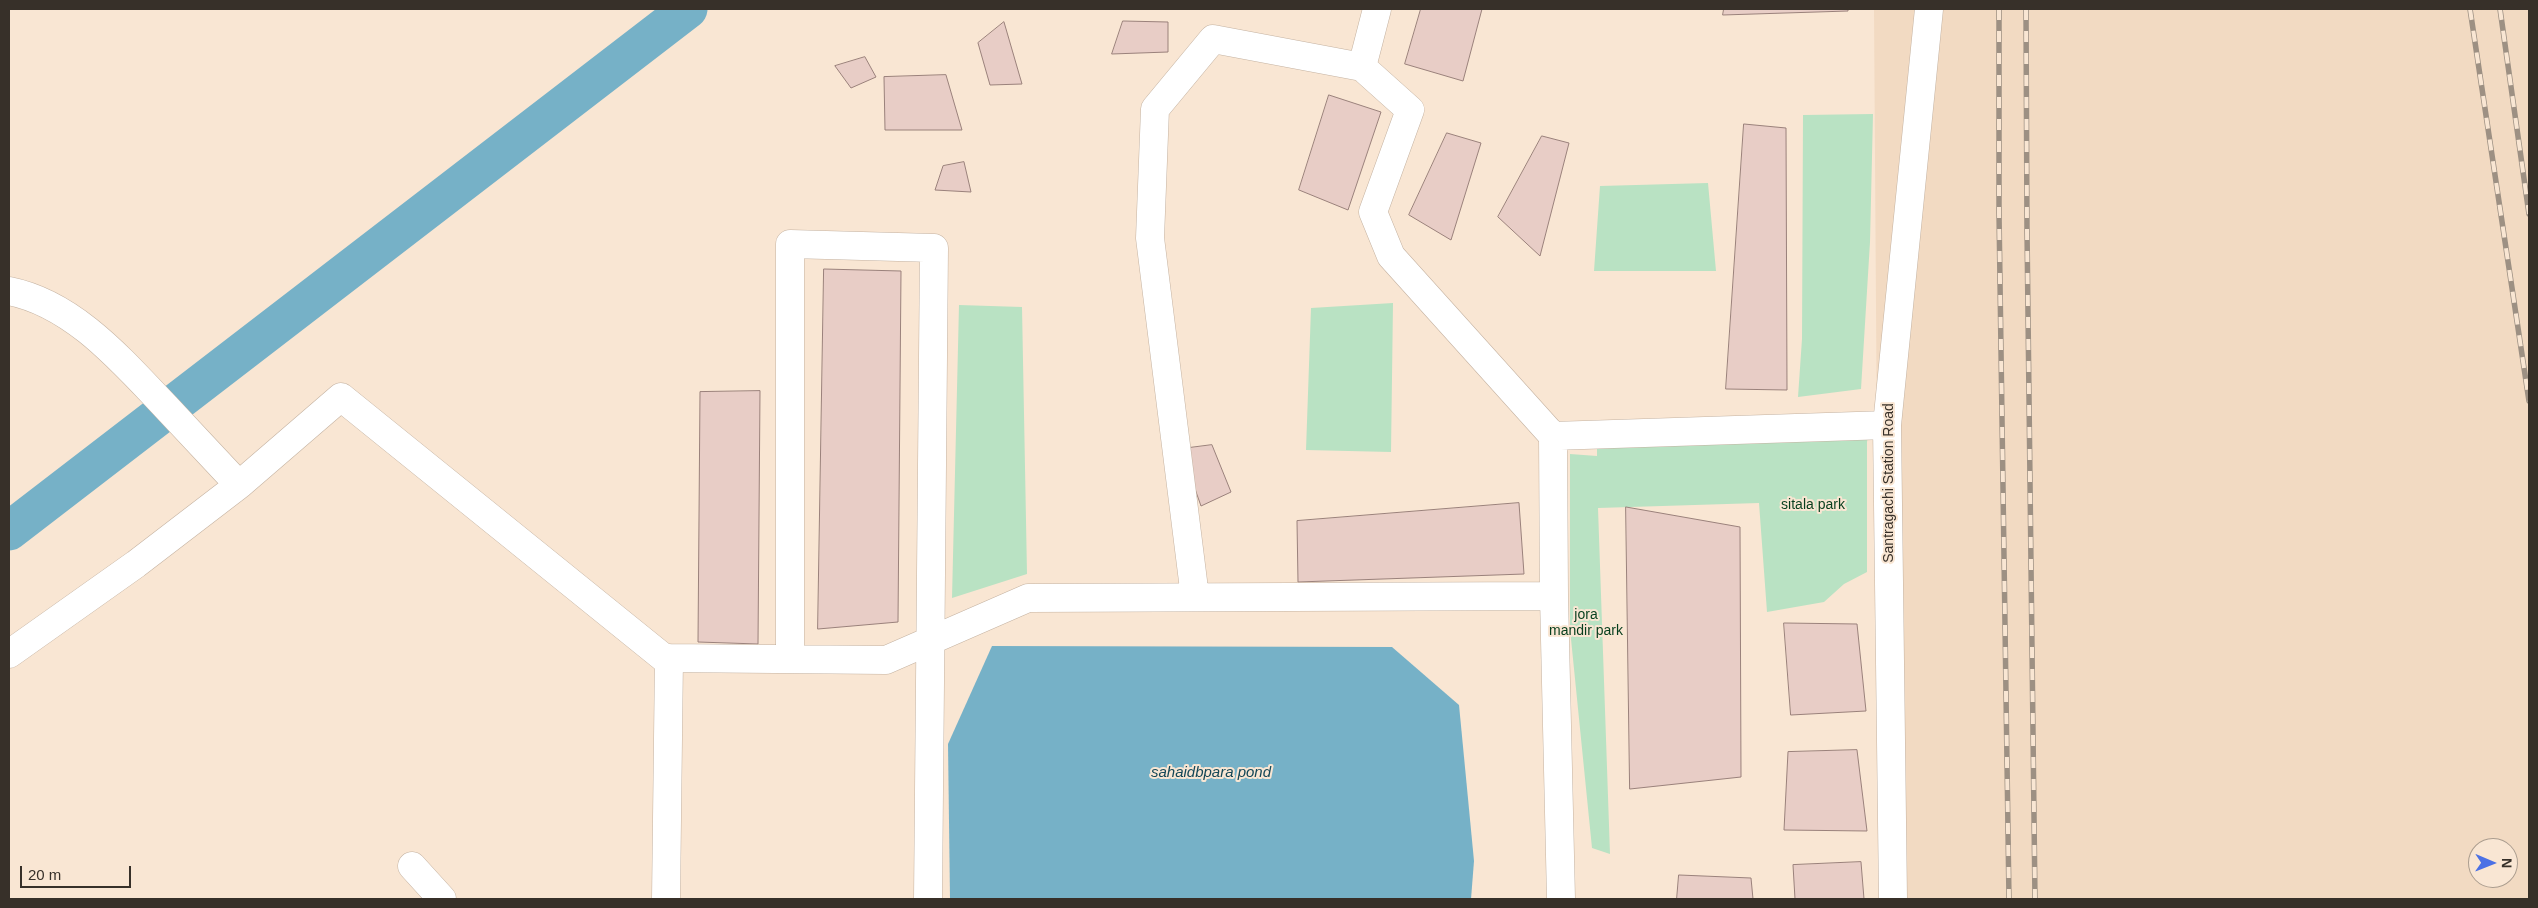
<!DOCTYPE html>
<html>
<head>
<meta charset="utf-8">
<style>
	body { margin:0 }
	#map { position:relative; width:2538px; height:908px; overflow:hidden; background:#f9e6d3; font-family:Helvetica,sans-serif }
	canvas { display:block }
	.frame { position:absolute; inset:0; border:10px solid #373029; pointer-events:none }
	.north { position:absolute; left:2468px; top:838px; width:50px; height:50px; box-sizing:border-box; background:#f9e6d3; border:1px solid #ab9d8f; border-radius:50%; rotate:91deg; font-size:14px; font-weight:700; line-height:20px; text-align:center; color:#373029 }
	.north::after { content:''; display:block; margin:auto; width:18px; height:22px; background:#4c71e5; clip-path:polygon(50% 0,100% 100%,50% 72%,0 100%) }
	.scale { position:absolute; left:20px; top:866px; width:111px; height:22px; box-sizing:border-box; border:2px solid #373029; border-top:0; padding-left:6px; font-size:15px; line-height:18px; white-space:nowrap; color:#373029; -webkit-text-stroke:4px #f9e6d3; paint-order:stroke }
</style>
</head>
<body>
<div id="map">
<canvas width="2538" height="908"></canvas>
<div class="frame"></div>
<div class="north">N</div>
<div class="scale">20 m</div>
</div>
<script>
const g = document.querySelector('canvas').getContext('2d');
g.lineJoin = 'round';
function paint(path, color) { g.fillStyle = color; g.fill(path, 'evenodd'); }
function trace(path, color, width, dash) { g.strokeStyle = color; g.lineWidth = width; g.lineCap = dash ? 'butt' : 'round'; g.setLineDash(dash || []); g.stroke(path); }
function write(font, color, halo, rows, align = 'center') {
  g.font = font + ' Helvetica,sans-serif'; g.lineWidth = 4; g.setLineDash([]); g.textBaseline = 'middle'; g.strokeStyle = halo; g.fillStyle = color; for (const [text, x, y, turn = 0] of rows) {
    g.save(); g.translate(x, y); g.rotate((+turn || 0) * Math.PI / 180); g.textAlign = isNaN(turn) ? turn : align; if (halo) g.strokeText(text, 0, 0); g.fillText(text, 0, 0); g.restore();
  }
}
paint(new Path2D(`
	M 1874,9 L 2529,9 L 2529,899 L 1880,899 ZM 2478,848 L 2508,848 L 2508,878 L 2478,878 Z`), '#f2dac2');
paint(new Path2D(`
	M 1873,114 L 1870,242 L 1861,389 L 1798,397 L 1802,339 L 1803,115 Z
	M 1708,183 L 1716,271 L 1594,271 L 1600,186 Z
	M 1393,303 L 1391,452 L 1306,450 L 1311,308 Z
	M 959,305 L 1022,307 L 1027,574 L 952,598 Z
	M 1869,428 L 1867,442 L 1867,572 L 1844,584 L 1824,602 L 1767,612 L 1759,503 L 1598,508 L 1610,854 L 1592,848 L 1570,629 L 1570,454 L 1597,456 L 1597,444 Z`), '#b9e2c3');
paint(new Path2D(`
	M 992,646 L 1392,647 L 1459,705 L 1474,861 L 1471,899 L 950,899 L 948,744 Z`), '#76b1c7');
trace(new Path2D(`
	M 9,531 L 688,9`), '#76b1c7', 39);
const building = new Path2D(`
	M 1421,9 L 1482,9 L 1463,81 L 1405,64 Z
	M 1724,9 L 1848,9 L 1848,11 L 1723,15 Z
	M 1123,21 L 1168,22 L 1168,52 L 1112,54 Z
	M 1004,22 L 1022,84 L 990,85 L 978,43 Z
	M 865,57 L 876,77 L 851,88 L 835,66 Z
	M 946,75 L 962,130 L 885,130 L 884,77 Z
	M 1329,95 L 1381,112 L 1348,210 L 1299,190 Z
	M 1744,124 L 1786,128 L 1787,390 L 1726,389 Z
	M 1447,133 L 1481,143 L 1451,240 L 1409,215 Z
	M 1542,136 L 1569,143 L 1540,256 L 1498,217 Z
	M 964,162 L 971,192 L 935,190 L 943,166 Z
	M 824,269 L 901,271 L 898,622 L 818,629 Z
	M 760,391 L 758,644 L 698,642 L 700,392 Z
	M 1212,445 L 1231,492 L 1201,506 L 1181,449 Z
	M 1519,503 L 1524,574 L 1298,582 L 1297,521 Z
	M 1626,507 L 1740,527 L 1741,777 L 1630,789 Z
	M 1784,623 L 1857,624 L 1866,711 L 1791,715 Z
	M 1857,750 L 1867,831 L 1784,830 L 1788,752 Z
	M 1861,862 L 1864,899 L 1795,899 L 1793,865 Z
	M 1679,875 L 1751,878 L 1753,899 L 1677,899 Z`);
paint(building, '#e8cdc6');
trace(building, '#9a817b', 1);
const street = new Path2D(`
	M 1377,9 L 1362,67 L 1410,110 L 1373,212 L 1391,256 L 1553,436
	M 9,291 C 74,304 122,361 166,407 C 190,433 215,459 239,485 L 341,397 L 664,658 L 886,660 L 1028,598 L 1554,596 L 1553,436 L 1887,425
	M 1554,596 L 1561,899
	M 1195,597 L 1150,238 L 1155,109 L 1213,39 L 1362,67
	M 9,654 L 136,564 L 239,485
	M 790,659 L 790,244 L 934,248 L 928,899
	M 412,866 L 442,899
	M 666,899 L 669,658
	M 1893,899 L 1887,425 L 1929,9`);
trace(street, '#c4b2a1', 29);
trace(street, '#fff', 28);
const rail = new Path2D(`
	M 1999,9 L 1999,213 L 2009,899
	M 2026,9 L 2027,230 L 2035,899
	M 2470,9 L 2529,401
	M 2500,9 L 2529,214`);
trace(rail, '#9d9083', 5.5);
trace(rail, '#f9e6d3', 4, [11]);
write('14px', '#373029', '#f9e6d3', [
	["Santragachi Station Road",1889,483,-90]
]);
write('14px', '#063e1d', '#f9e6d3', [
	["sitala park",1813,505],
	["jora",1586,615],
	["mandir park",1586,631]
]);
write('italic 15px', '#144757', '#f9e6d3', [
	["sahaidbpara pond",1211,773]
]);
</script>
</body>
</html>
